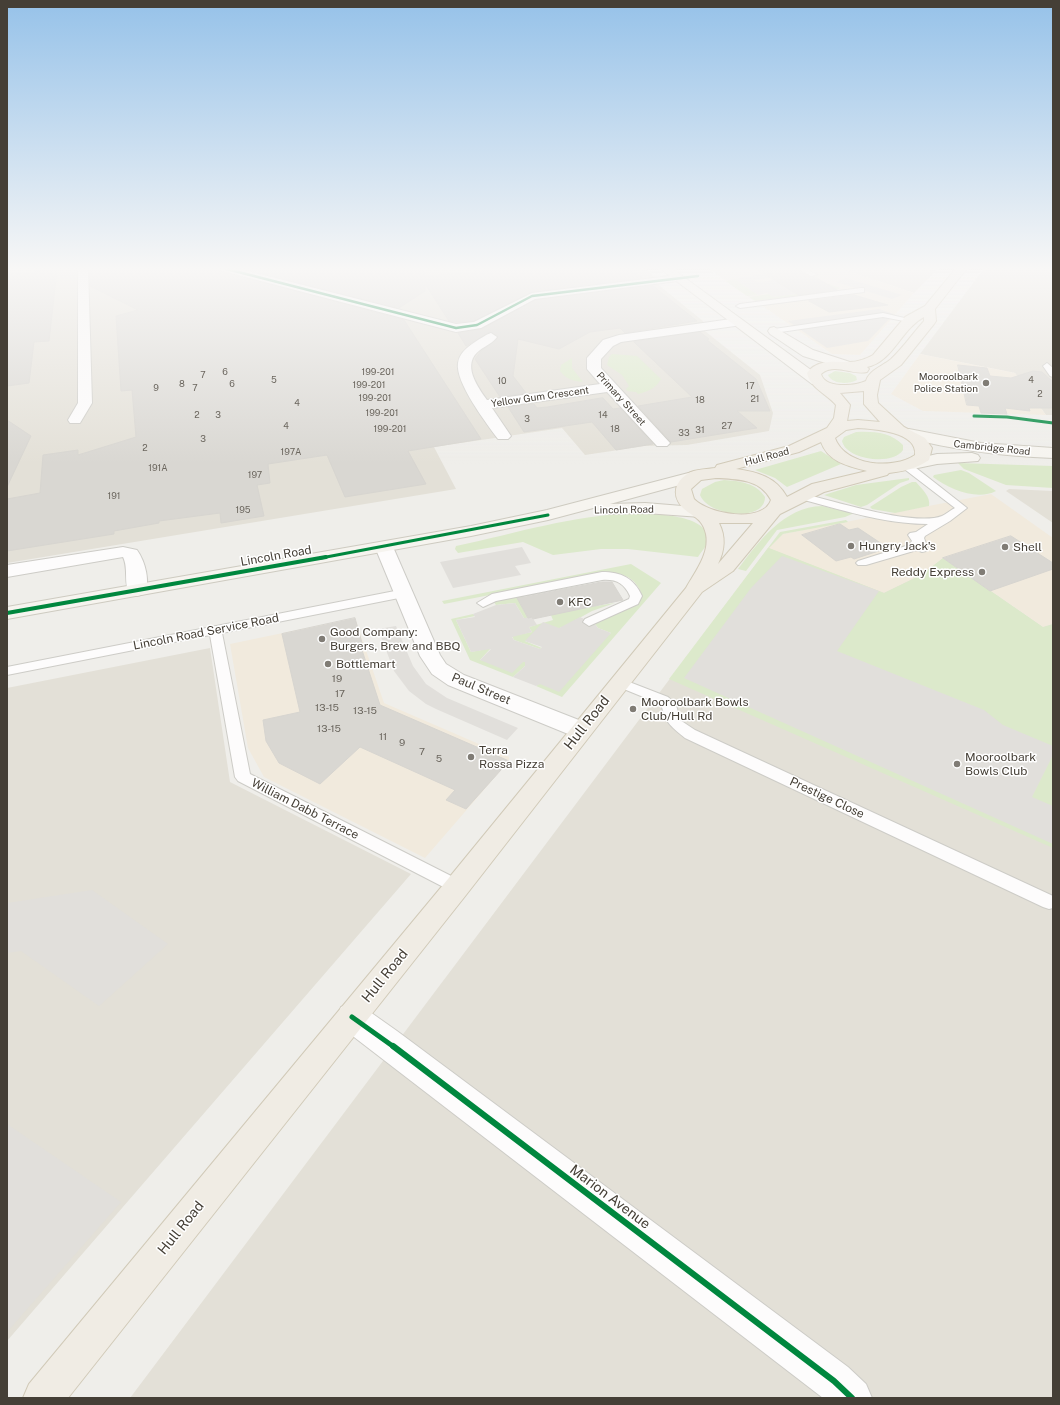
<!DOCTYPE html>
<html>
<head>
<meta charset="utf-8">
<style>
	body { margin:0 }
	#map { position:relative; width:1060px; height:1405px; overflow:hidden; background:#efeeea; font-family:"Public Sans",sans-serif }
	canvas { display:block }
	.frame { position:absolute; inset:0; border:8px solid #453f36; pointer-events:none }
</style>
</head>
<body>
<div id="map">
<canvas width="1060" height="1405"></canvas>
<div class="frame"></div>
</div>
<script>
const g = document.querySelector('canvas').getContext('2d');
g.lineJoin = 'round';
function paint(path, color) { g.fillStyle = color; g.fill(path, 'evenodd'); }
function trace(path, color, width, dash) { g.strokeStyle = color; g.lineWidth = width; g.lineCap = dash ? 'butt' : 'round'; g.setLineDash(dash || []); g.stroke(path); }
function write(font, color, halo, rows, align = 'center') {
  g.font = font + ' "Public Sans",sans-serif'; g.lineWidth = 3; g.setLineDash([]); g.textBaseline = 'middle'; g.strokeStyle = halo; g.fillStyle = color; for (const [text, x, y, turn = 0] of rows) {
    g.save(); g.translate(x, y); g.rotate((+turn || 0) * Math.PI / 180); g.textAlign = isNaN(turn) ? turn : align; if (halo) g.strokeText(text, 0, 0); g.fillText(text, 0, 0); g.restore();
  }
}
paint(new Path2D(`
	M 7,267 L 643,267 L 652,274 L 660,286 L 703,321 L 705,331 L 760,375 L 773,413 L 769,431 L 687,445 L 645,446 L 585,455 L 562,428 L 434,447 L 456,489 L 7,563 Z
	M 844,267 L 940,267 L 914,293 L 841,269 Z
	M 985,267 L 1053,267 L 1053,415 L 1046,415 L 1015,373 L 920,354 Z
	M 1009,489 L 1053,491 L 1053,523 L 1006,491 Z
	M 768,548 L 921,575 L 943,558 L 1043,627 L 1053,624 L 1053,1398 L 130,1398 Z
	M 210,648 L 230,782 L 411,874 L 7,1341 L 7,688 Z`), '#e3e0d7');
paint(new Path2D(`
	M 706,267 L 844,267 L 842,269 L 914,293 L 860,355 L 832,354 Z
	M 920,354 L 1015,373 L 1046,415 L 923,411 L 891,394 Z
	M 991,494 L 1053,538 L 1053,624 L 1043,627 L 943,558 L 921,575 L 884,593 L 768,548 L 783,534 Z
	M 355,618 L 384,703 L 509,757 L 509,761 L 425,858 L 264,777 L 248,748 L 230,644 Z`), '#f1eadd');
paint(new Path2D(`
	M 743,278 L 745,278 L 736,280 L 758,295 L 747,296 L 725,281 Z
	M 829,284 L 840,288 L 834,291 L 755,301 L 749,297 L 769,294 L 773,297 L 819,291 L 814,287 Z
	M 612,354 L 637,356 L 661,379 C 655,389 649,391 638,394 L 636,392 L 627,391 L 626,389 L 629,386 L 622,375 L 607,365 L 609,357 Z
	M 572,358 L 572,368 L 583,382 C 573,381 566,379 560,371 L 561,365 Z
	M 835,371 L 850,373 L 856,376 L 857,380 C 848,385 832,384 828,375 Z
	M 856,432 C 872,431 891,432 903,445 L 903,450 C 893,466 846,460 842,441 L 844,437 Z
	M 821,451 L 841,464 L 787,487 L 775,478 L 755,470 Z
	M 958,463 L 1053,466 L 1053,488 L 1006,485 L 964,469 Z
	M 961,470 L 969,473 L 996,491 C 977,501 949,489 933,477 L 934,475 Z
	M 909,478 L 909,480 L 900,483 L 867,505 L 861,507 L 824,495 L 856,485 Z
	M 724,480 C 740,481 756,483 765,497 C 765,523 708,516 700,495 L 702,489 L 715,482 Z
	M 912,482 L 916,482 C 922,489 931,497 929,506 L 895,513 L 872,509 L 870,507 L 901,487 Z
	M 822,506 L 852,513 L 852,514 L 845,517 L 777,530 L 746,571 L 738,569 C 759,541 784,507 822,506 Z
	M 636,513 C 653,514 709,514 708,540 C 707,546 701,552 698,557 L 628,549 L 601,549 L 553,555 L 523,542 L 458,553 L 455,549 L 456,546 C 518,533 572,515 636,513 Z
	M 846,520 L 848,522 L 783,534 L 769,548 L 884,593 L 921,575 L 943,558 L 1043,627 L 1053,624 L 1053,848 L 669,679 L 780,532 Z
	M 631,564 L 661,583 L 562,697 L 536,686 L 611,633 L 598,628 L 595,624 C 608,614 637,611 642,595 C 635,576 621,572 602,573 L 444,604 L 442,601 Z
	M 561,587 L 562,588 L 524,596 L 519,601 L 528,618 L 524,618 L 515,603 L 496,605 L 493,601 Z
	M 615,603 L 592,611 L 565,626 L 525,641 L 542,648 L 540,649 L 514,640 L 512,636 L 532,632 L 529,627 L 553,620 L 550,613 Z
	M 473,614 L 475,616 L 456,620 L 471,652 L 491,648 L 480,660 L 525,662 L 525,666 L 513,677 L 470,660 L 451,619 Z`), '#dce9cb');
paint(new Path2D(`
	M 763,274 L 769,278 L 754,280 L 758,282 L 796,277 L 820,291 L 773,297 L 767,293 L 758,295 L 735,279 Z
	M 846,278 L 902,295 L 892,299 L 836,282 Z
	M 879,309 L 894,314 L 868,341 L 827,348 L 788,321 Z
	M 522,547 L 531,563 L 515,566 L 521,575 L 453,588 L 440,562 Z
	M 782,556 L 879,591 L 837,651 L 984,710 L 1003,725 L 1053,746 L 1053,755 L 1032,797 L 1053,806 L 1053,844 L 684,678 L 751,588 Z
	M 515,603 L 524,618 L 532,617 L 537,625 L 529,627 L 532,632 L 512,637 L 514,640 L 540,649 L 542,647 L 525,641 L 543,622 L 559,628 L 580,617 L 595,624 L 598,628 L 611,633 L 559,692 L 540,684 L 536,686 L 513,677 L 525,666 L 525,662 L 523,662 L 512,673 L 480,660 L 491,649 L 471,652 L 456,620 L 475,617 L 473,614 L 496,605 Z
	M 396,626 L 413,666 L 426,684 L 447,698 L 518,728 L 507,740 L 436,709 L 426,704 L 409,691 L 394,671 L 378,629 Z
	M 92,890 L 168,944 L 99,1006 L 21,951 L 7,953 L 7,903 Z
	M 7,1124 L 121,1202 L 7,1332 Z`), '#e1dfdb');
const building = new Path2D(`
	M 105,267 L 213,267 L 215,270 L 404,320 L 481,439 L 408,451 L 426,484 L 345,497 L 327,455 L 268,464 L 270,483 L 257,485 L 264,516 L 221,523 L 220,513 L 159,521 L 159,523 L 114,531 L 114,534 L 7,551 L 7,499 L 40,493 L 43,455 L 78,450 L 78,455 L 136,437 L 132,390 L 121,391 L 116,316 L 138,310 L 90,286 L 90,270 Z
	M 238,267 L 423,267 L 424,276 L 538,267 L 629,267 L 643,278 L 532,292 L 474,321 L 456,322 L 449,321 L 425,284 L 425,291 L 399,308 Z
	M 753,267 L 794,267 L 810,277 L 815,277 L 837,290 L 799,295 Z
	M 57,270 L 49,341 L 34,342 L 29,383 L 7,386 L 7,275 Z
	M 653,286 L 697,321 L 625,333 L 620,328 L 590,332 L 559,349 L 518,339 L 513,376 L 526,393 L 500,397 L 475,359 L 481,351 L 496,340 L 498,336 L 490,332 L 466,346 L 458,333 L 482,329 L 535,300 Z
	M 854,295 L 888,305 L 829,312 L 809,301 Z
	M 700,332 L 709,339 L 707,340 L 756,379 L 770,411 L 737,411 L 757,428 L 671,442 L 638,406 L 692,397 L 634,342 Z
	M 958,365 L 987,368 L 990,376 L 1011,378 L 1033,371 L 1042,372 L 1053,382 L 1053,408 L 1029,408 L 1030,411 L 1005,408 L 1007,414 L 981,413 L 979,406 L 967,405 Z
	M 603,398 L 613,409 L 620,408 L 653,444 L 616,450 L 592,422 L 524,432 L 508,407 L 534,404 L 537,408 L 547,407 Z
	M 7,420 L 31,436 L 7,487 Z
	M 840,524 L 849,530 L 858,528 L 888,548 L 854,559 L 851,557 L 836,561 L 802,535 Z
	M 1011,536 L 1053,563 L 1053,569 L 990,591 L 943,558 Z
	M 602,582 L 612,582 L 623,600 L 533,619 L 532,617 L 528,618 L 517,598 Z
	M 355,618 L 362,643 L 360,644 L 380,705 L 509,761 L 466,809 L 446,800 L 455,790 L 360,747 L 320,784 L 279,763 L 266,741 L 263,720 L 300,712 L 282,634 Z`);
paint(building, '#d9d7d2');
trace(building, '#d7d5d0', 1);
const lane = new Path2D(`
	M 795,267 L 803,267 L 817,275 L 811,276 Z
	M 861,288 L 864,288 L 864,292 L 740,308 L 736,306 L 740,304 Z
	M 883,313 L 913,320 L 909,322 L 883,317 L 774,333 L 770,331 L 774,329 Z
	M 1047,363 L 1053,368 L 1053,377 L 1050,376 L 1043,366 Z
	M 907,463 L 911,464 L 967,508 L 950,521 L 925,536 L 924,538 L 928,549 L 926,551 L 922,552 L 917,550 L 866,565 L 858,565 L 856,563 L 858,561 L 909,545 L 912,541 L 908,535 L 910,533 L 916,532 L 928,524 C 883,524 840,509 796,498 L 795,496 L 800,493 C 831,500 914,527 942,516 C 946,514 951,510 955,508 L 903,468 L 902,466 L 903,464 Z
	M 602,572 C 621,572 634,578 642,596 L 638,604 L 589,626 L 583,622 L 585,619 L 629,599 L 630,596 C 624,583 616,579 602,580 L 496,601 L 483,607 L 477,603 L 492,594 Z
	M 405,589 L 411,593 L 409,596 L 222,633 L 250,774 L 463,882 L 465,887 L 463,892 L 457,894 L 238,781 L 235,777 L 210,635 L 7,675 L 7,667 Z
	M 619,678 L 668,697 L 676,705 L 680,720 L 695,730 L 1053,896 L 1053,908 L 1049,909 L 1043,907 L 685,738 C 673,728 665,723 662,707 L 658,703 L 614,685 L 612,682 L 614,679 Z`);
const street = new Path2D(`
	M 78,267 L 88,267 L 92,403 L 80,423 L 70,423 L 68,420 L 78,403 Z
	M 214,267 L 232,267 L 456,324 L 474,322 L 532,293 L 678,275 L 684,278 L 678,281 L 535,299 L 481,328 L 456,332 L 215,269 Z
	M 738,318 L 744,322 L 742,325 L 621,342 L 613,346 L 601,359 L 601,368 L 670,443 L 667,446 L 657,446 L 607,392 L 492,408 L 511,436 L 508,439 L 498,439 C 486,423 455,382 458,363 C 459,354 467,347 475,342 C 480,339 485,335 491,333 L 497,337 C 493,343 485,346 480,350 C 461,364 477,386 487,400 L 600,384 L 587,369 L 587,358 L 603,340 L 619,335 Z
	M 384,542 L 390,543 L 393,547 L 440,655 L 446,664 L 464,675 L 589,724 L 592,730 L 589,736 L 581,738 L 573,736 L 448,685 L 432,674 L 420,656 L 375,547 L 378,543 Z
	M 123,547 L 137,550 C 145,561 151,583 144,594 L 137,596 L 130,594 C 123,584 129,569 123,557 L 7,577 L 7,565 Z
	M 352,1003 L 363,1007 L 397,1031 L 848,1367 L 866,1384 L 872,1398 L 823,1398 L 341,1027 L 337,1017 L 341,1007 Z`);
const secondary = new Path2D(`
	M 658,267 L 670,267 L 822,378 L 824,381 L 822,384 L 812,384 Z
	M 774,327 L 813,350 L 850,362 L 852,365 L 850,368 L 845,369 L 803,356 L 770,334 L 768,331 L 770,328 Z
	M 909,429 L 981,443 L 1053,448 L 1053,458 C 1002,456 953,450 904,437 L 901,434 L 904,431 Z
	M 972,453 L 978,455 L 980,458 L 978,461 L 937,464 L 913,469 L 907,467 L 905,464 L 907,461 L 937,454 Z
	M 696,471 L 702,473 L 704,476 L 702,479 L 610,504 L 645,503 L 707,508 L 710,512 L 707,516 L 701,517 L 645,513 L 604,514 L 598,513 L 595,509 L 597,507 L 548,520 L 471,536 L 7,619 L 7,607 L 471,526 L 547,510 Z`);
const primary = new Path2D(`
	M 957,267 L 968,267 L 935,309 L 936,321 L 934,324 L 901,365 L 880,380 L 877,395 L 878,403 L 904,427 L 925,438 L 932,448 L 929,460 C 916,469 904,471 889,473 L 887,475 L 824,492 L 780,514 L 733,571 L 702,592 L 466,895 L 68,1398 L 23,1398 L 29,1384 L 448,879 L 686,588 C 695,572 710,553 706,534 C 702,517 692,517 682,507 C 671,494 675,480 691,472 C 698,469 708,469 715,468 L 717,465 L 789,446 L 827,428 L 834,418 L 836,405 C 827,394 810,388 807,373 C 817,359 834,362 849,362 C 857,362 866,359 873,355 L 905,317 L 925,306 ZM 924,317 L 924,321 C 913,333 903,348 891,359 C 883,366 869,370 866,381 C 855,386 825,389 821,374 C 835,362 852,376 867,372 L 869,369 L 867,367 C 893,362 901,329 924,317 ZM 864,391 L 864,404 L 880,422 L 858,420 L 847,421 L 850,405 L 840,393 ZM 858,428 C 875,429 918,432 915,455 C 893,470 845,466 835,438 L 846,430 ZM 821,442 C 828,462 848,466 867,471 L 812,484 L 787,497 C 776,477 758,472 736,469 L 799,452 ZM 716,478 C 737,479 760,479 771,500 C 763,524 708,514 694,499 L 691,489 L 701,480 ZM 719,523 L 753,523 L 718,564 C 725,550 726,537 719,523 Z`);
trace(lane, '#cdccc7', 2);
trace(street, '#cdccc7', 2);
trace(secondary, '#cecbc1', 2);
trace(primary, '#d1cab8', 2);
paint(lane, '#fdfcfc');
paint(street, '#fdfcfc');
paint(secondary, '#f6f4ef');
paint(primary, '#f0ece4');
trace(new Path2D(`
	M 219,267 L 456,328 L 477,325 L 532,296 L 698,276`), '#00873e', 2.5);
trace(new Path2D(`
	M 974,416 L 1007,417 L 1053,423
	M 321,558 L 548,515`), '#00873e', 3);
trace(new Path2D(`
	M 7,613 L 326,557`), '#00873e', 4);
trace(new Path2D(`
	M 352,1017 L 394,1047`), '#00873e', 5);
trace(new Path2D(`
	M 393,1046 L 834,1381 L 852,1398`), '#00873e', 6);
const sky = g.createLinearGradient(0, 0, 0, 464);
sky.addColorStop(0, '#96c2e9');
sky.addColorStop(0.58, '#f8f7f6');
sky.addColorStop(1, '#f8f7f600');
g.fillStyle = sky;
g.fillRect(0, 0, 1060, 464);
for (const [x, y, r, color] of [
	[986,383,4,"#807c75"],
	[851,546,4,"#807c75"],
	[1005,547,4,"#807c75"],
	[982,572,4,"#807c75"],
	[560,602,4,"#807c75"],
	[322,639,4,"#807c75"],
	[328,664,4,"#807c75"],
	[633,709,4,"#807c75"],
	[471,757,4,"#807c75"],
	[957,764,4,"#807c75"]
]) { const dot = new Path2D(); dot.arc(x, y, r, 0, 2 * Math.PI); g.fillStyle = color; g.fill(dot); trace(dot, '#fff', 1.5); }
write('9px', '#6b665e', null, [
	["6",225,372],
	["199-201",378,372],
	["7",203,375],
	["5",274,380],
	["4",1031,380],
	["10",502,381],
	["8",182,384],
	["6",232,384],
	["199-201",369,385],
	["17",750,386],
	["9",156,388],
	["7",195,388],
	["2",1040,394],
	["199-201",375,398],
	["21",755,399],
	["18",700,400],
	["4",297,403],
	["199-201",382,413],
	["2",197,415],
	["3",218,415],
	["14",603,415],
	["3",527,419],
	["4",286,426],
	["27",727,426],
	["199-201",390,429],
	["18",615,429],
	["31",700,430],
	["33",684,433],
	["3",203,439],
	["2",145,448],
	["197A",291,452],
	["191A",158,468],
	["197",255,475],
	["191",114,496],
	["195",243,510]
]);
write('10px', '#453f36', '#fff', [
	["Mooroolbark",978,377],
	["Police Station",978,389]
], 'right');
write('10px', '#453f36', '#fff', [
	["Yellow Gum Crescent",540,397,-8],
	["Primary Street",621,399,48],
	["Cambridge Road",992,448,6],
	["Hull Road",767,457,-15],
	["Lincoln Road",624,510,-1]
]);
write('10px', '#6b665e', null, [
	["19",337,679],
	["17",340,694],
	["13-15",327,708],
	["13-15",365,711],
	["13-15",329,729],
	["11",383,737],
	["9",402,743],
	["7",422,752],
	["5",439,759]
]);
write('12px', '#453f36', '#fff', [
	["Hungry Jack's",859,546],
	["Shell",1013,547],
	["Reddy Express",974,572,"right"],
	["KFC",568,602],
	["Good Company:",330,632],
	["Burgers, Brew and BBQ",330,646],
	["Bottlemart",336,664],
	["Mooroolbark Bowls",641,702],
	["Club/Hull Rd",641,716],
	["Terra",479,750],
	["Rossa Pizza",479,764],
	["Mooroolbark",965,757],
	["Bowls Club",965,771]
], 'left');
write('12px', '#453f36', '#fff', [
	["Lincoln Road",276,556,-10],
	["Lincoln Road Service Road",206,632,-11],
	["Paul Street",481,689,23],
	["Prestige Close",827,798,25],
	["William Dabb Terrace",305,809,27]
]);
write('14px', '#453f36', '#fff', [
	["Hull Road",587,723,-52],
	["Hull Road",385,976,-51],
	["Marion Avenue",610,1197,37],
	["Hull Road",181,1228,-51]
]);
</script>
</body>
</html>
